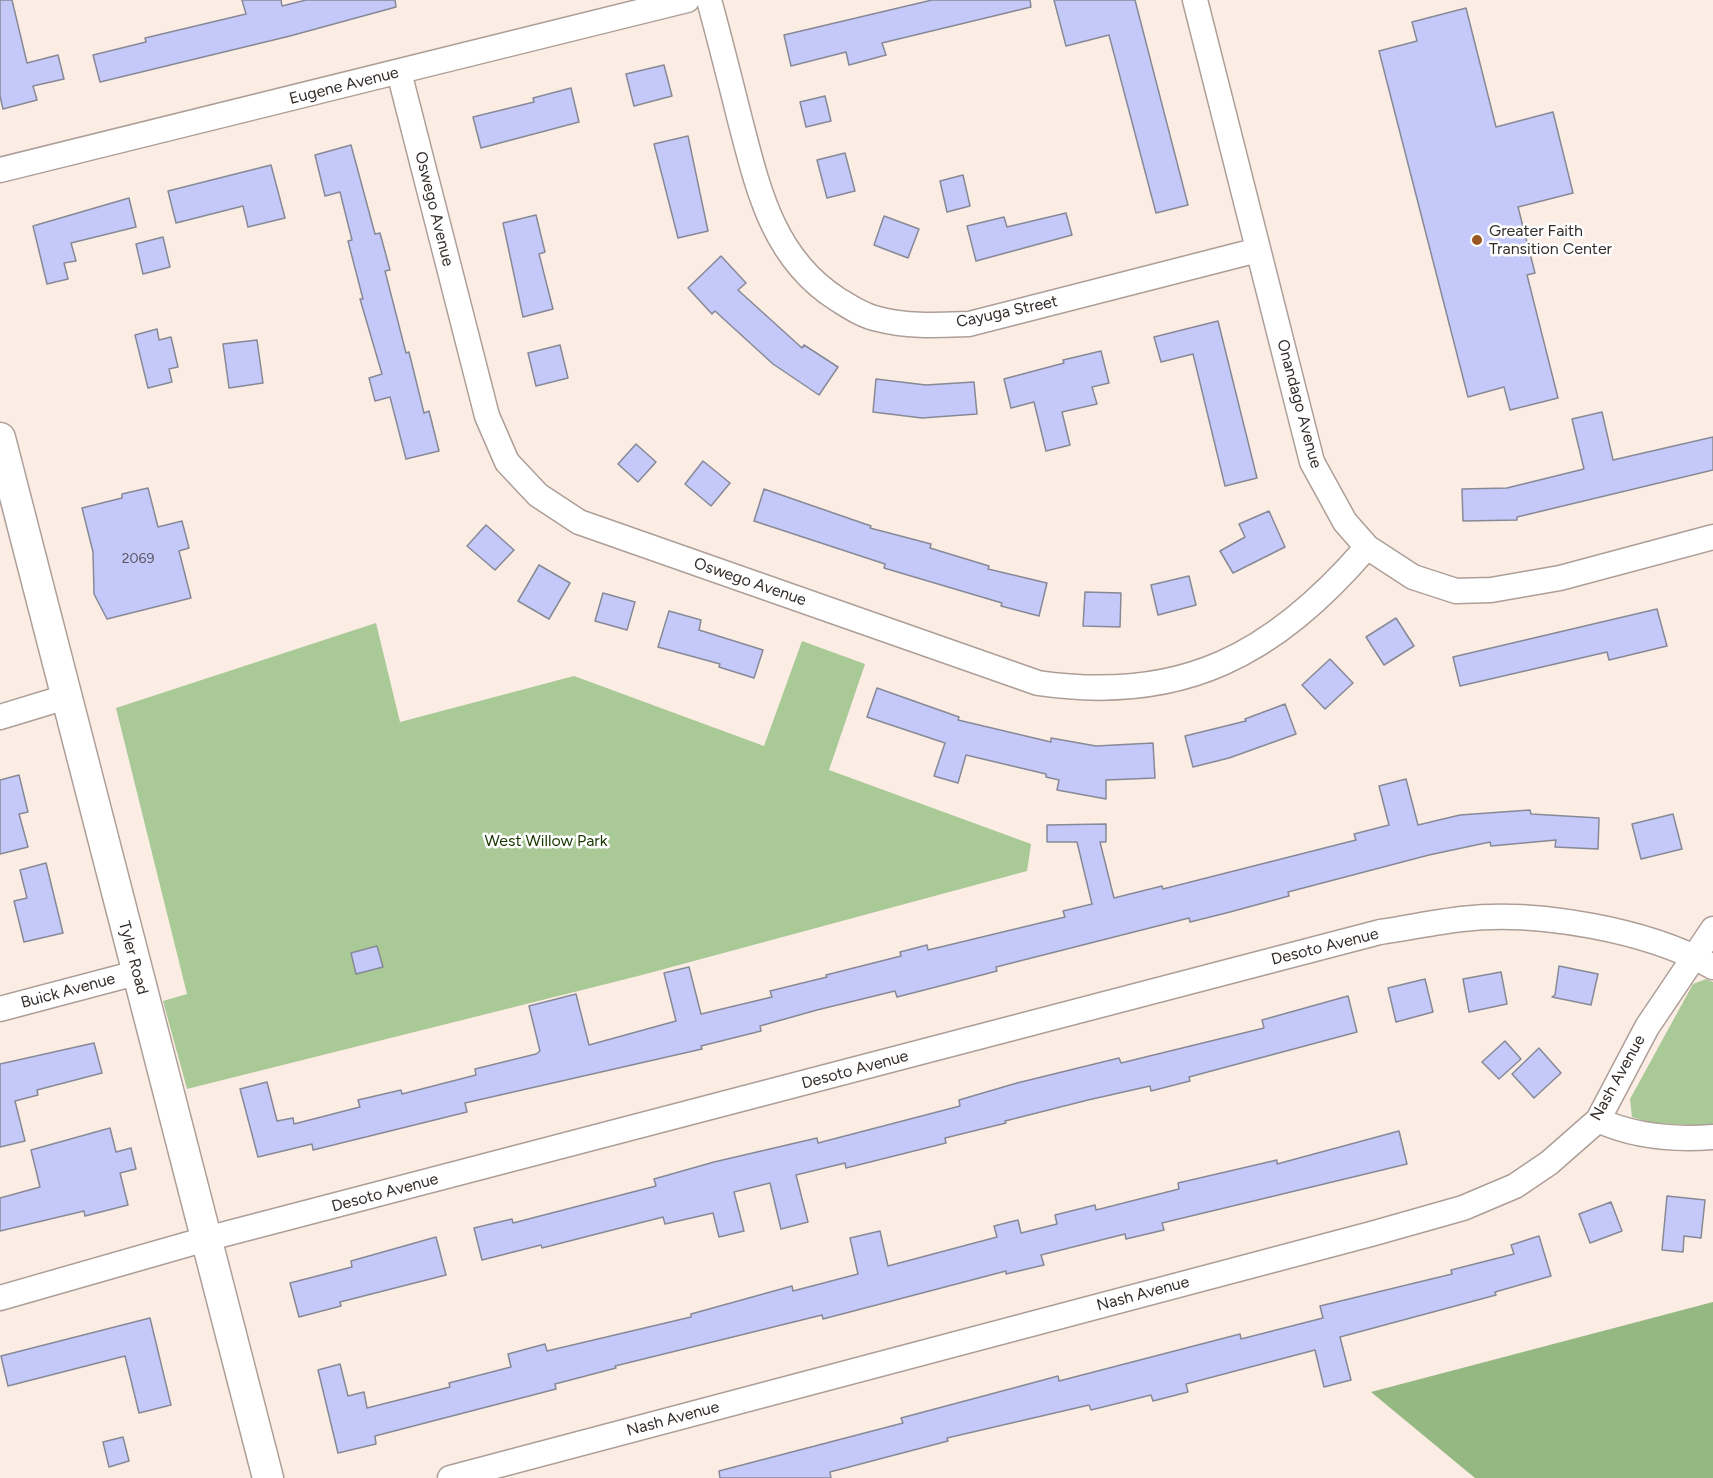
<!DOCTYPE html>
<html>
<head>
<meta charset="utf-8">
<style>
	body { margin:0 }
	canvas { display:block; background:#fbece4 }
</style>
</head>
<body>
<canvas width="1713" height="1478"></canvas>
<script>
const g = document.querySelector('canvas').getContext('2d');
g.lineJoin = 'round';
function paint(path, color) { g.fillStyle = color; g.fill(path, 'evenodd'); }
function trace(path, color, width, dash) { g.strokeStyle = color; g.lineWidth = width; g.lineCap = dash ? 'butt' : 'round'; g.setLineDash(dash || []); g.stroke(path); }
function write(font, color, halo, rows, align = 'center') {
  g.font = font + ' Figtree,sans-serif'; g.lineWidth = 5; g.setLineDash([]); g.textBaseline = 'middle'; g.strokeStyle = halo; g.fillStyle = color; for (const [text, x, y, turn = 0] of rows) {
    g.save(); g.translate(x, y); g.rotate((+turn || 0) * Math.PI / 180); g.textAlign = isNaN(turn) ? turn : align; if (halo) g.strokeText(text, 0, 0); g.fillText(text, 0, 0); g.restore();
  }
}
paint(new Path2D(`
	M 376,623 L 400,722 L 574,676 L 764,746 L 802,641 L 865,664 L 829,770 L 1031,844 L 1027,871 L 642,975 L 187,1089 L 163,1001 L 187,994 L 116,708 Z
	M 1706,979 L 1713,982 L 1713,1126 L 1652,1123 L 1632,1117 L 1630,1099 L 1693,984 Z`), '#a9c996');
paint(new Path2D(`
	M 1713,1302 L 1713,1478 L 1475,1478 L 1371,1392 Z`), '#95b781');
const building = new Path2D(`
	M 0,0 L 12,0 L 27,63 L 58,55 L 64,79 L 33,86 L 37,100 L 3,109 L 0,96 Z
	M 242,0 L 281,0 L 282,6 L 306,0 L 395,0 L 396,7 L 290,36 L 100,82 L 93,55 L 146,42 L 145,38 L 246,14 Z
	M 932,0 L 1030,0 L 1031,7 L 882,43 L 886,55 L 849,65 L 846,52 L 791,66 L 784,35 Z
	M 1054,0 L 1135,0 L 1188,205 L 1156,213 L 1109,35 L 1066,46 Z
	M 1466,8 L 1496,127 L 1553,112 L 1573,193 L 1518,207 L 1535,273 L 1527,275 L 1558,398 L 1510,410 L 1504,387 L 1468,397 L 1379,51 L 1417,41 L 1412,22 Z
	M 664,65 L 672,96 L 634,106 L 626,74 Z
	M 571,88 L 579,122 L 481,148 L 473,117 L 534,102 L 533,98 Z
	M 825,96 L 831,121 L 806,127 L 800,102 Z
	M 688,136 L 708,231 L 678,238 L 654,144 Z
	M 351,145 L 375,234 L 380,233 L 390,270 L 385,271 L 406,353 L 409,352 L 424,413 L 429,411 L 439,451 L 406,459 L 390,397 L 375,401 L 369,378 L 382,374 L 360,299 L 363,299 L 348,241 L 352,240 L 340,192 L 325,196 L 315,155 Z
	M 845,153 L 855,191 L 827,198 L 817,160 Z
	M 271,165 L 285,218 L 248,227 L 243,206 L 176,223 L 168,191 Z
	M 963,175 L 970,206 L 947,212 L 940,181 Z
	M 129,198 L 136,227 L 71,243 L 76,261 L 64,263 L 68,279 L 47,284 L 33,226 Z
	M 1066,213 L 1072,235 L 976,261 L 967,226 L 1004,217 L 1007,227 Z
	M 536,215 L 545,252 L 539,254 L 553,309 L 523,317 L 503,223 Z
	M 884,216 L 919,229 L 908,258 L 874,245 Z
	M 163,237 L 170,267 L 143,274 L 136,244 Z
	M 721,256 L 746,283 L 738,290 L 802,348 L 804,345 L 838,367 L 819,395 L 773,364 L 715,311 L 712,314 L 688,288 Z
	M 1218,321 L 1257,478 L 1225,486 L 1193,354 L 1161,362 L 1154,337 Z
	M 157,329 L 159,340 L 171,337 L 178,367 L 169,369 L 172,382 L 148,388 L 135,335 Z
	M 257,340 L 263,383 L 229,388 L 223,344 Z
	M 560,345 L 568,378 L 536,386 L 528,353 Z
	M 1101,351 L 1109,383 L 1092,387 L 1097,404 L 1062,412 L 1070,445 L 1046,451 L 1034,402 L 1011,408 L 1004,379 L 1064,363 L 1063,360 Z
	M 876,379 L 926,385 L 974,382 L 977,414 L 922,418 L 873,412 Z
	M 1602,412 L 1613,460 L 1713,437 L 1713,470 L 1517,517 L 1517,520 L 1463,521 L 1462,489 L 1507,488 L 1584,469 L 1572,419 Z
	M 636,444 L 656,462 L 638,482 L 618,464 Z
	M 703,461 L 730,483 L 711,506 L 685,484 Z
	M 148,488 L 158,527 L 182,521 L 189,548 L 179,551 L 191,598 L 107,619 L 94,594 L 93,552 L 82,508 L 122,498 L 122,494 Z
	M 764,489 L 871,526 L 870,528 L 931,544 L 930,548 L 989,566 L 988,569 L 1047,583 L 1039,616 L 1001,606 L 1002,603 L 884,568 L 885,564 L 754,521 Z
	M 1269,511 L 1285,547 L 1233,573 L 1220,551 L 1245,537 L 1239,524 Z
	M 486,525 L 514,550 L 495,570 L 467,546 Z
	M 539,565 L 570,583 L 549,619 L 518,601 Z
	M 1189,576 L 1196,605 L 1158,615 L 1151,585 Z
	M 1085,592 L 1121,593 L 1120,627 L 1083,626 Z
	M 603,593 L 635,602 L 627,630 L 595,621 Z
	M 1657,609 L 1667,646 L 1609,660 L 1607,652 L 1460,686 L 1453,657 Z
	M 669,611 L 701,620 L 699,630 L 763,650 L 754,678 L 719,667 L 720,664 L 658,647 Z
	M 1396,618 L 1414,646 L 1384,665 L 1366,637 Z
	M 1330,659 L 1353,683 L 1325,709 L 1302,685 Z
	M 877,688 L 959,717 L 958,720 L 1051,742 L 1051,738 L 1096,746 L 1153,743 L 1155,778 L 1106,780 L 1106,799 L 1057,790 L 1059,780 L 1046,777 L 1046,774 L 966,755 L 958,783 L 934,776 L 945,743 L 867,717 Z
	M 1285,704 L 1296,734 L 1229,758 L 1193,767 L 1185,736 L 1246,721 L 1245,719 Z
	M 19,775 L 28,812 L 19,814 L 28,847 L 0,854 L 0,780 Z
	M 1406,779 L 1418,825 L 1460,815 L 1530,810 L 1531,814 L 1599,818 L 1598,849 L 1555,847 L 1556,840 L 1491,846 L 1490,842 L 1429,855 L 1288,892 L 1289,896 L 1230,912 L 1190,922 L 1189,918 L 996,967 L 997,971 L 936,987 L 897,997 L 895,991 L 817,1010 L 760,1026 L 761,1031 L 701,1046 L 702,1049 L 465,1103 L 467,1112 L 313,1150 L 312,1144 L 258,1157 L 240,1089 L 267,1082 L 277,1121 L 293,1118 L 294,1124 L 360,1107 L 358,1100 L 401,1090 L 402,1094 L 476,1075 L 475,1069 L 536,1054 L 540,1051 L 529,1006 L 576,994 L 589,1045 L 676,1021 L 664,973 L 689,967 L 701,1014 L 772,997 L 770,991 L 827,977 L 826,975 L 901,956 L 900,952 L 927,945 L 928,950 L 1065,917 L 1063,911 L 1092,904 L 1077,842 L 1047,842 L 1047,825 L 1106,824 L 1106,842 L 1100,842 L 1114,898 L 1162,886 L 1163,889 L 1356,840 L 1354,834 L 1389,825 L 1379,786 Z
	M 1673,814 L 1682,849 L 1641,859 L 1632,824 Z
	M 46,863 L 63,933 L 24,942 L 14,901 L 27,898 L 20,870 Z
	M 377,946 L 383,967 L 356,974 L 351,953 Z
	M 1559,966 L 1598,974 L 1591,1005 L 1552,997 L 1555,995 Z
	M 1501,972 L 1507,1004 L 1469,1012 L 1463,979 Z
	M 1425,979 L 1433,1012 L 1396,1022 L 1388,988 Z
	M 1348,996 L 1357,1032 L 1189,1077 L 1190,1081 L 1151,1091 L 1150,1086 L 1088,1100 L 1005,1121 L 1006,1123 L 945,1138 L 946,1143 L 846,1168 L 845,1163 L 796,1175 L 808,1222 L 781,1229 L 770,1183 L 734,1192 L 744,1231 L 719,1237 L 713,1213 L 665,1224 L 663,1217 L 542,1248 L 541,1245 L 482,1260 L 474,1228 L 512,1219 L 513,1223 L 656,1186 L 654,1179 L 714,1162 L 817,1138 L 818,1143 L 960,1106 L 959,1100 L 1017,1083 L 1119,1058 L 1121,1063 L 1264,1028 L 1262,1020 Z
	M 1505,1041 L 1521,1059 L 1499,1079 L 1482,1062 Z
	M 94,1043 L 102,1073 L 37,1090 L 38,1095 L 15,1101 L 25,1141 L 0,1147 L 0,1064 Z
	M 1539,1048 L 1561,1073 L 1534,1098 L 1512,1074 Z
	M 110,1128 L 116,1152 L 131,1148 L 136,1169 L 120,1173 L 128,1205 L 85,1216 L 84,1211 L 0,1231 L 0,1198 L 40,1187 L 31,1150 Z
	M 1399,1131 L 1407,1164 L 1162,1223 L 1164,1230 L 1126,1239 L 1125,1234 L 1041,1255 L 1044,1265 L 1006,1274 L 1006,1271 L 823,1319 L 822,1315 L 615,1366 L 616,1368 L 555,1384 L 556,1389 L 375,1436 L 376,1444 L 338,1453 L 318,1370 L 340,1364 L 348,1396 L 364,1392 L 367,1408 L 450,1387 L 449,1383 L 511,1367 L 508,1354 L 545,1344 L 547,1351 L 691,1317 L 691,1314 L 792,1286 L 793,1291 L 858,1274 L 850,1238 L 880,1231 L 888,1266 L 997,1237 L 994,1226 L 1018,1220 L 1021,1233 L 1057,1224 L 1055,1215 L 1095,1205 L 1096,1210 L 1179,1189 L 1178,1183 L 1277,1160 L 1277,1164 Z
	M 1667,1196 L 1705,1200 L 1701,1238 L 1684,1236 L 1683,1252 L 1662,1250 Z
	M 1611,1202 L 1622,1231 L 1590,1243 L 1579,1214 Z
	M 1539,1236 L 1551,1276 L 1495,1292 L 1496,1295 L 1340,1337 L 1351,1380 L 1324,1387 L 1315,1350 L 1186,1384 L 1188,1392 L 1153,1401 L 1151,1395 L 1091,1410 L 1089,1405 L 947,1438 L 948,1441 L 830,1472 L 831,1478 L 720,1478 L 719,1471 L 903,1423 L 901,1418 L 1021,1386 L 1058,1376 L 1059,1381 L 1240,1334 L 1241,1339 L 1323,1318 L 1320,1306 L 1452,1274 L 1451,1270 L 1514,1254 L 1511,1245 Z
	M 436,1237 L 446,1275 L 340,1302 L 341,1306 L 299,1317 L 290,1283 L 352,1267 L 351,1261 Z
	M 150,1318 L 171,1405 L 139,1413 L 125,1356 L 8,1386 L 1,1356 Z
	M 123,1437 L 129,1461 L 109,1467 L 103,1442 Z`);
paint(building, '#c5c9f9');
trace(building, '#878996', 1.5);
const minor = new Path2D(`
	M 709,0 C 720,40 730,80 740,120 C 758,189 773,258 837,299 C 850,307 863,316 878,319 C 908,327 939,325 969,324 L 1258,250
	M 1195,0 L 1312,462 L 1345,522 L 1367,547 L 1413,577 L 1456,591 L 1491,590 L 1560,578 L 1713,537
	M 399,72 L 487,416 L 507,462 L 538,495 L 579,522 L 1038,683 C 1182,704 1274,655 1367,547
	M 0,170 L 687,0
	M 0,717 L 66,697
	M 0,1009 L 136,973
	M 1598,1120 C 1635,1137 1673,1140 1713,1137
	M 0,1298 L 206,1239 L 1380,932 C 1408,928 1435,922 1462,919 C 1536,910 1649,930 1713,967
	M 450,1478 L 1371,1234 L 1463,1208 L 1515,1186 L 1549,1163 L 1598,1120 L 1647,1027 L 1713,929`);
const tertiary = new Path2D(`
	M 0,438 L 268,1478`);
trace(minor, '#ad9f97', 27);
trace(tertiary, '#ad9f97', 33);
trace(minor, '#fff', 24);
trace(tertiary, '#fff', 30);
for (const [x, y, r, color] of [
	[1477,240,6,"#995724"]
]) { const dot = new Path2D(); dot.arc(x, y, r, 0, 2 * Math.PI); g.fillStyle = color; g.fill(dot); trace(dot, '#fff', 2); }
write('14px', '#58545e', null, [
	["2069",138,559]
]);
write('16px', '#332d2a', '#fff', [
	["Eugene Avenue",344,86,-14],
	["Oswego Avenue",434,209,76],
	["Cayuga Street",1007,312,-12],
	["Onandago Avenue",1299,404,75],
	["Oswego Avenue",750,582,19],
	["Desoto Avenue",1325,947,-14],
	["Tyler Road",133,958,75],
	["Buick Avenue",68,991,-15],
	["Desoto Avenue",855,1070,-15],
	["Nash Avenue",1618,1078,-61],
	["Desoto Avenue",385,1193,-15],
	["Nash Avenue",1143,1294,-15],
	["Nash Avenue",673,1419,-15]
]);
write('16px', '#332d2a', '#fff', [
	["Greater Faith",1489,231],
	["Transition Center",1489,249]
], 'left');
write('16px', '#193800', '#fff', [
	["West Willow Park",546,841]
]);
</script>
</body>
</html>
